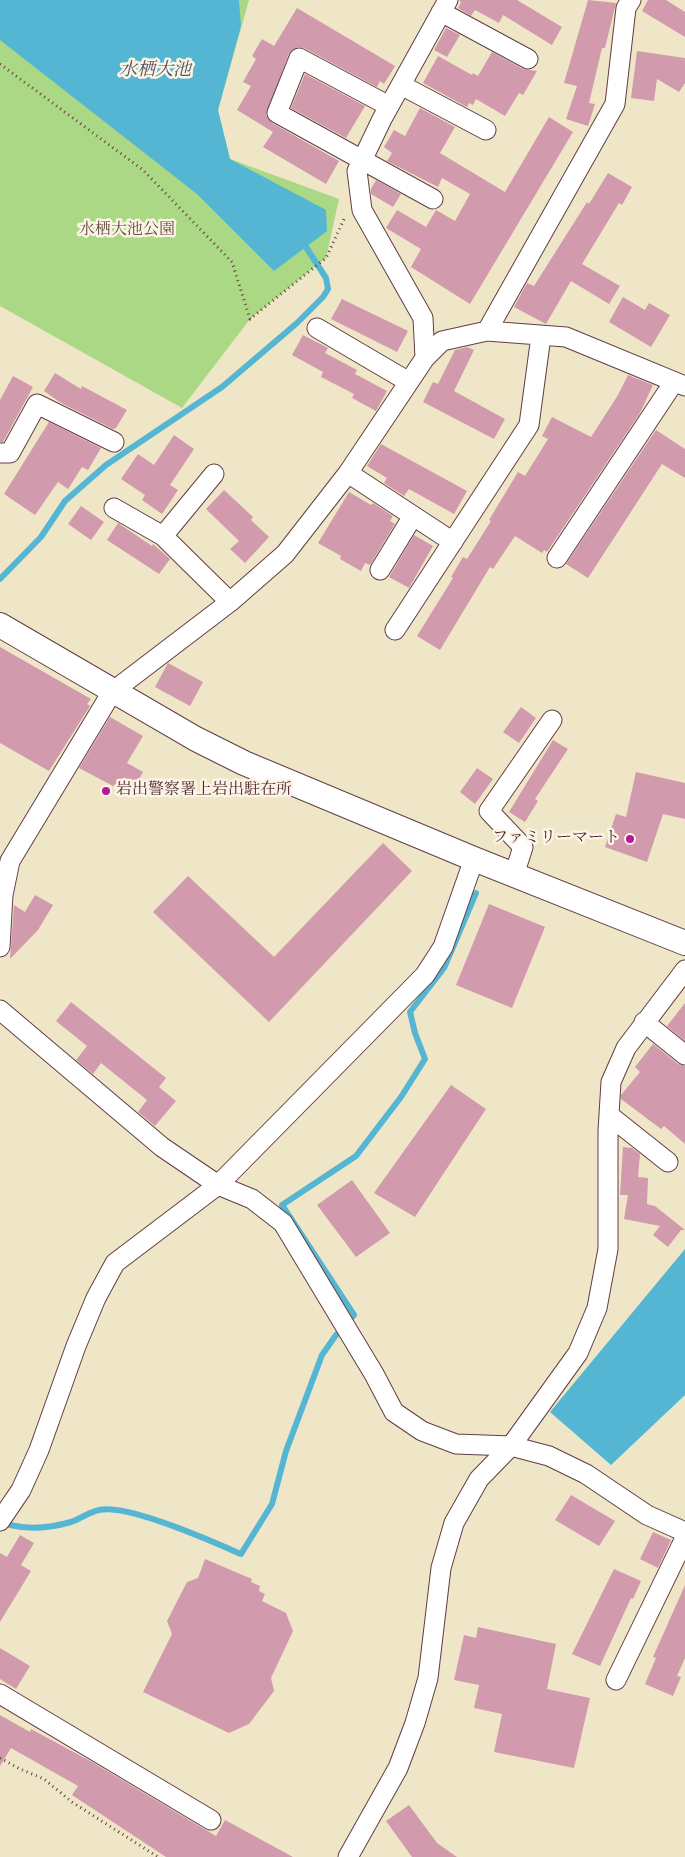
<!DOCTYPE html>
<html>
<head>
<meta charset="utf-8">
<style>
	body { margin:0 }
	canvas { display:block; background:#efe6c8 }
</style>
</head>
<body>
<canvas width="685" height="1857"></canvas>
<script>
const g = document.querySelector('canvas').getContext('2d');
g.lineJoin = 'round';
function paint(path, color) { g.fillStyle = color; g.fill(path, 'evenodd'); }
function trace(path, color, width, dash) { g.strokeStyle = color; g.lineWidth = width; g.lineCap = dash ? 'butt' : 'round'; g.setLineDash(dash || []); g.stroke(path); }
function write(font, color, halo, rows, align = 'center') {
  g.font = font + ' "IM FELL Double Pica","Noto Serif JP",serif'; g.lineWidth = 5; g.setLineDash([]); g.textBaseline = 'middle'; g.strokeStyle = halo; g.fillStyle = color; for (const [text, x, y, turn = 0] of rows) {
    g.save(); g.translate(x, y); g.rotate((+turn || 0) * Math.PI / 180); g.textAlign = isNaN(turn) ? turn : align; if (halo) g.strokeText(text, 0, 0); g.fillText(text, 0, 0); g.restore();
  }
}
paint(new Path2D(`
	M 0,0 L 249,0 L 218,110 L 230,159 L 339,199 L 326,258 L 250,319 L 182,408 L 0,306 Z`), '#abd884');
paint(new Path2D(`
	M 0,0 L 239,0 L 241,26 L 218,110 L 230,159 L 326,210 L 327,231 L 274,271 L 197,194 L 0,40 Z
	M 685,1249 L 685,1395 L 611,1465 L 550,1412 Z`), '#54b6d3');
trace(new Path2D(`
	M 0,579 L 41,537 L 65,501 L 106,465 L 222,387 L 297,323 L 323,297 L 328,289 L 326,278 L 306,247
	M 10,1525 C 31,1530 50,1528 71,1522 C 80,1519 89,1512 99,1510 C 127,1503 214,1542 241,1554 L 272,1504 L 286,1451 L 322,1355 L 336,1335 L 354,1315 L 282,1205 L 356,1156 L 401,1097 L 425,1059 L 415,1033 L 410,1012 L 444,968 L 476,893`), '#54b6d3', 6);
paint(new Path2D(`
	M 459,0 L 517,0 L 562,27 L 552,45 L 503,15 L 499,23 L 475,10 L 471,16 L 458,8 L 461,2 Z
	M 588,0 L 616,3 L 605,48 L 602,48 L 589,103 L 595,104 L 588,126 L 566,119 L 577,86 L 564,83 Z
	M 648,0 L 666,0 L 685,12 L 685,37 L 642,11 Z
	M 297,8 L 395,66 L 384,84 L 380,81 L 377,87 L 304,48 L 298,47 L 289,53 L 266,115 L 272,123 L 339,161 L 326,184 L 263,147 L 273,132 L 237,110 L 251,86 L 243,82 L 256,59 L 252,56 L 262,39 L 274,46 Z
	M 446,28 L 460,35 L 447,57 L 434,50 Z
	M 637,51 L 685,58 L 685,83 L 679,92 L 657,79 L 654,101 L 631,98 Z
	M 492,52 L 523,69 L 537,71 L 523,95 L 519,93 L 505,116 L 476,99 L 473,105 L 469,103 L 467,107 L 423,83 L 438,56 L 472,75 L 473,73 L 478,76 Z
	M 305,74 L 365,106 L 346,138 L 291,108 Z
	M 420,108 L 455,127 L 440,153 L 505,192 L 549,117 L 573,132 L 470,304 L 411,267 L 421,249 L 386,228 L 397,210 L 426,227 L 436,210 L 455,221 L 470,194 L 442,178 L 438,187 L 387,161 L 392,153 L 384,147 L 394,130 L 405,136 Z
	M 608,173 L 632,187 L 622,205 L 619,203 L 582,264 L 620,286 L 609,304 L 571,281 L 546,324 L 514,307 L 527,283 L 534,286 L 587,202 L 589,204 Z
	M 376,180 L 401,194 L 393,207 L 371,194 L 371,189 Z
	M 623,297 L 645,310 L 649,303 L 670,315 L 651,347 L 609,322 Z
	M 342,299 L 408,331 L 397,352 L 331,319 Z
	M 303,335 L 328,348 L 325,353 L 357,370 L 355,374 L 387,391 L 376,411 L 352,398 L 354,394 L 321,377 L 323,372 L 292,355 Z
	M 467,347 L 474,350 L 454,391 L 505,419 L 494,439 L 423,402 L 433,382 L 438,384 L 455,350 Z
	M 55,373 L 81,389 L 82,386 L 127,410 L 116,428 L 113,429 L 61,403 L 44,391 Z
	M 628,375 L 653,385 L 640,413 L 547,552 L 544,550 L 542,553 L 515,536 L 493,569 L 490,567 L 440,650 L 417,636 L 453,578 L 451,577 L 463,557 L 467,559 L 491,521 L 489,520 L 518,472 L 525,476 L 548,439 L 542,436 L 552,417 L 591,437 L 618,395 Z
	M 13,376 L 33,387 L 3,442 L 0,442 L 0,400 Z
	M 49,422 L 101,448 L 88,470 L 82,467 L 68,489 L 58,482 L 35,515 L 4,494 Z
	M 656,430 L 685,449 L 685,478 L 662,464 L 588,578 L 566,564 Z
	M 174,435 L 194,449 L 170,485 L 178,490 L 162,514 L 142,500 L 145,495 L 121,479 L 138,454 L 154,465 Z
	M 381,444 L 467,491 L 454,514 L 409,489 L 404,496 L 384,483 L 387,478 L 367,466 Z
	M 224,490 L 253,517 L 251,520 L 269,537 L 245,563 L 230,549 L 239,541 L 206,509 Z
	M 349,492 L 371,505 L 373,503 L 393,516 L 390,521 L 395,524 L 370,565 L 365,563 L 361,571 L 340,559 L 341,556 L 318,543 Z
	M 81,506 L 104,522 L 91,540 L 68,524 Z
	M 118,523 L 152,546 L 153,544 L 170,559 L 159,574 L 107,540 Z
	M 414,535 L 433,546 L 409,588 L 389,577 Z
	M 0,647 L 91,699 L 87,704 L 90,706 L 49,771 L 0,743 Z
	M 168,663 L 203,682 L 190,706 L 155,687 Z
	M 521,707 L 536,718 L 519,743 L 503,732 Z
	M 110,717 L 143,736 L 127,763 L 143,772 L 130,795 L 79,768 Z
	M 553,740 L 568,749 L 535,799 L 538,801 L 525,822 L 509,812 Z
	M 477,768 L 493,779 L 475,804 L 460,792 Z
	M 636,772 L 685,783 L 685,819 L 663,814 L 647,862 L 605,847 L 616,814 L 626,817 Z
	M 383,843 L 412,871 L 269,1022 L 153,912 L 188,876 L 274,957 Z
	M 35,895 L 53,905 L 38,930 L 10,959 L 14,905 L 25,912 Z
	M 489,904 L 545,927 L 512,1008 L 456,985 Z
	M 71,1002 L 166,1078 L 159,1087 L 176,1101 L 155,1126 L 138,1112 L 147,1100 L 101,1063 L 93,1074 L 76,1060 L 87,1046 L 56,1021 Z
	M 685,1003 L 685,1041 L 667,1026 Z
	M 653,1044 L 678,1064 L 685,1066 L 685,1144 L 664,1126 L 661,1129 L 621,1099 L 621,1095 L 640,1072 L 635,1067 Z
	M 451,1085 L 486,1109 L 415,1217 L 374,1193 Z
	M 623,1147 L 632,1148 L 640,1154 L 638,1177 L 648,1178 L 647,1204 L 655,1206 L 685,1230 L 681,1230 L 668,1247 L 653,1235 L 660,1226 L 624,1219 L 628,1195 L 620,1195 Z
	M 352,1180 L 390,1233 L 356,1257 L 317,1205 Z
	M 571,1495 L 615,1521 L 599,1546 L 555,1520 Z
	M 653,1532 L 671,1540 L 658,1568 L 640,1559 Z
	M 20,1535 L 34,1543 L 21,1565 L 31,1571 L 0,1622 L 0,1553 L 7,1557 Z
	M 205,1559 L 252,1579 L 251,1582 L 260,1586 L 259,1591 L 265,1594 L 262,1601 L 286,1613 L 293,1631 L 271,1678 L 274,1691 L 249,1724 L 229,1733 L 143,1692 L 172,1634 L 167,1621 L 187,1582 L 198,1578 Z
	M 614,1569 L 641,1581 L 633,1599 L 631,1598 L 600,1666 L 572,1654 Z
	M 685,1585 L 685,1658 L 677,1676 L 681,1677 L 673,1696 L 645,1684 L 656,1658 L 653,1657 Z
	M 478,1627 L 556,1644 L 547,1689 L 590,1698 L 574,1768 L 494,1752 L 502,1714 L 474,1708 L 479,1685 L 454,1680 L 464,1635 L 476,1638 Z
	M 0,1648 L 30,1666 L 16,1689 L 0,1679 Z
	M 0,1715 L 30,1732 L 31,1729 L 92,1762 L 216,1836 L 225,1820 L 293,1857 L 166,1857 L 72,1795 L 78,1786 L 11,1748 L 0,1766 Z
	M 409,1805 L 437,1843 L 457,1857 L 412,1857 L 386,1821 Z`), '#d29aad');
const minor = new Path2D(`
	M 441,12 L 528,59
	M 401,85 L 486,130
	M 389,106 L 299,58 L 277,113 L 433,199
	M 317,328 L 409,382
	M 487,331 L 615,104 L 626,8 L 631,0
	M 425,358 L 423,318 L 362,210 L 357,171 L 382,119 L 448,0
	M 0,453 L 10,453 L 37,404 L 114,442
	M 348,473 L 453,542
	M 114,508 L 163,536 L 230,602
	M 163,536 L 214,474
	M 557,558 L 674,382
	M 380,570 L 413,516
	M 395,630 L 529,425 L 541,336
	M 514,875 L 523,847 L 489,811 L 552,720
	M 0,947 L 3,895 L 10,861 L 112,692 L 230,602 L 285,554 L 348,473 L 425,358 L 442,341 L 487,331 L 566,337 L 685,386
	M 0,1010 L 162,1147 L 218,1185 L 252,1199 L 283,1223 L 374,1374 L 394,1412 L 422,1431 L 456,1444 L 511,1446 L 549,1456 L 586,1474 L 647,1515 L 685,1532
	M 644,1022 L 685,1055
	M 610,1116 L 668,1162
	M 0,1521 L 21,1490 L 39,1450 L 76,1346 L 96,1298 L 115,1263 L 218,1185 L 425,975 L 443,947 L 474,859
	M 616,1680 L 685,1538
	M 0,1694 L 211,1820
	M 348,1857 L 398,1768 L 415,1723 L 428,1678 L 441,1568 L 454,1523 L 479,1479 L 511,1446 L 578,1353 L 597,1308 L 608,1249 L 608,1131 L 611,1082 L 626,1048 L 685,970`);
const tertiary = new Path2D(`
	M 0,625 L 196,739 L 244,763 L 474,859 L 685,943`);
trace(minor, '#633d43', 21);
trace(tertiary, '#633d43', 26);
trace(new Path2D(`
	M 0,64 L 143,170 L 232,262 L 250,319 L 326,258 L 345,217
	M 0,1758 L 20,1769 L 44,1779 L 72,1802 L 158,1857`), '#633d43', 3, [1, 4]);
trace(minor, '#fff', 19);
trace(tertiary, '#fff', 24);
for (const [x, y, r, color] of [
	[106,791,5,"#b5179e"],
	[630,839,5,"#b5179e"]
]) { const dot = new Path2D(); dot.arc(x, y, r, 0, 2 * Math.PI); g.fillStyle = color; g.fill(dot); trace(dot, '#fcf5e5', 2); }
write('16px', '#624d41', '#fcf5e5', [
	["水栖大池公園",127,231]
]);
write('16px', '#4a1f2b', '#fcf5e5', [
	["岩出警察署上岩出駐在所",116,791],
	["ファミリーマート",620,839,"right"]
], 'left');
write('italic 18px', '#4e5466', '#fcf5e5', [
	["水栖大池",155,71]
]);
</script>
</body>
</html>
